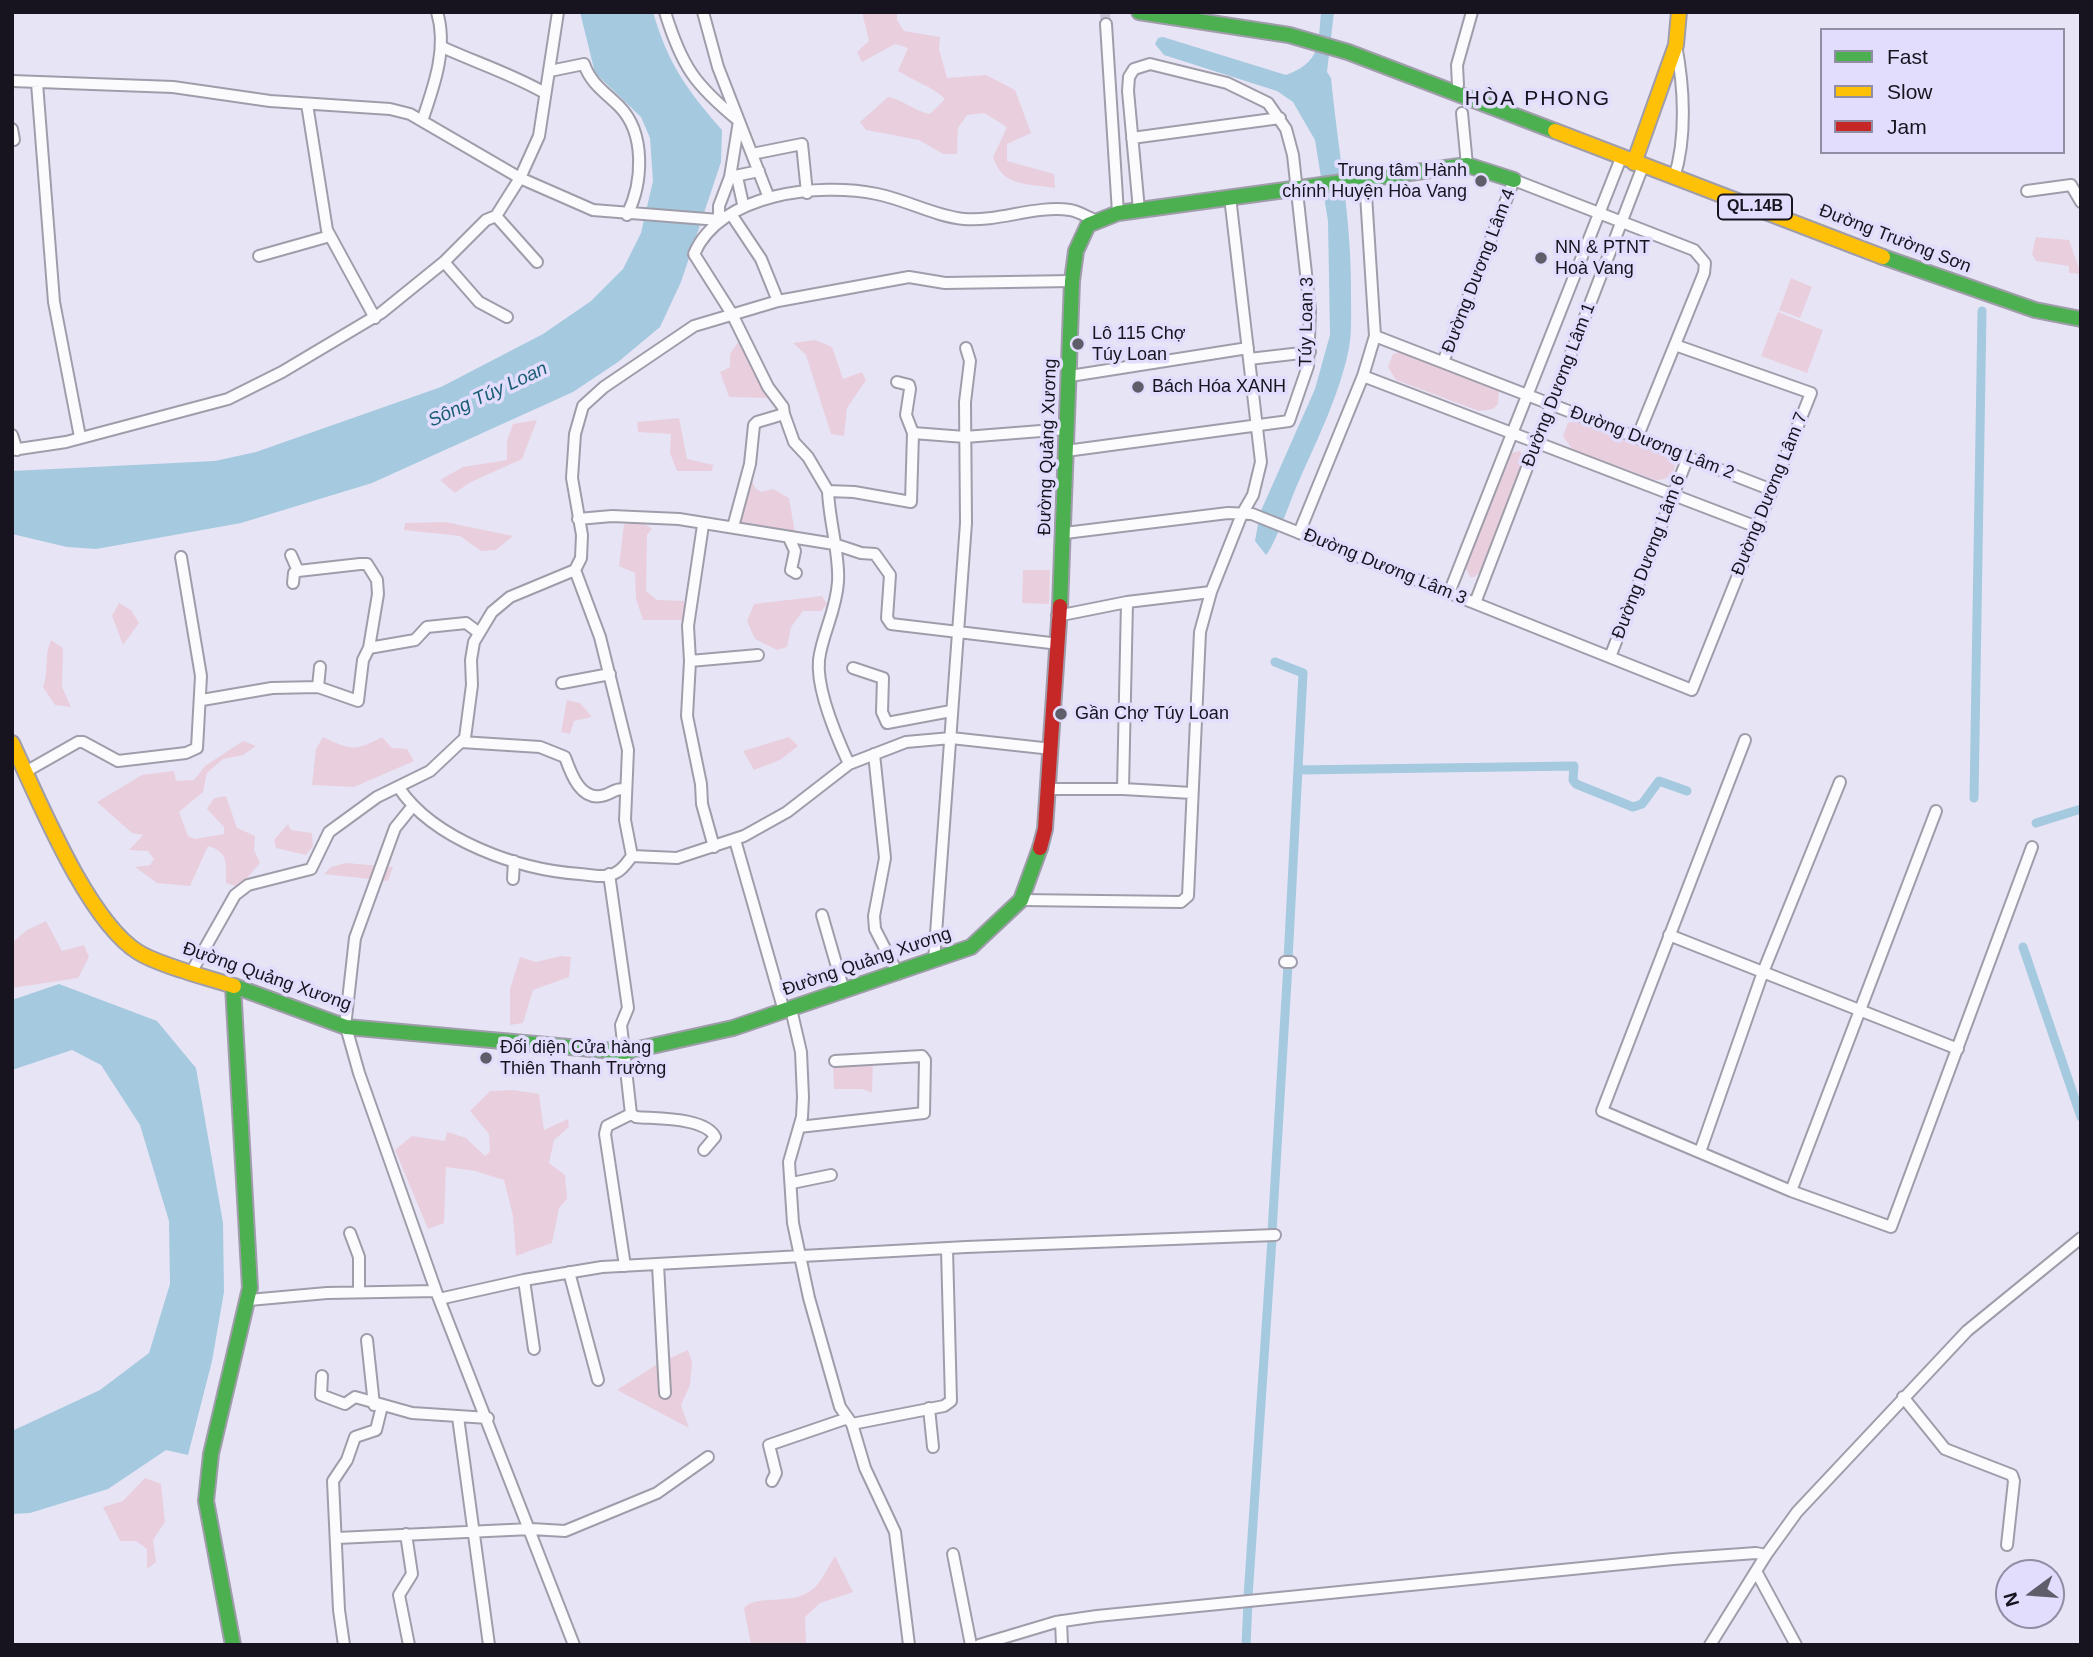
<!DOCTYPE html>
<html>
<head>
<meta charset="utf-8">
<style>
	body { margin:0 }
	#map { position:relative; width:2093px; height:1657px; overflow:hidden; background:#e7e4f6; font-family:Helvetica,sans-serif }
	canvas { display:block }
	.frame { position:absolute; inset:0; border:14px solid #171420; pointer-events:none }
	.legend { position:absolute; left:1820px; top:28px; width:245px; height:126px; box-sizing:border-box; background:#e2ddfd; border:2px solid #918da5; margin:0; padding:9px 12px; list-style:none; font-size:21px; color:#171420 }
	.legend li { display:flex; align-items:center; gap:14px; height:35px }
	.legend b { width:35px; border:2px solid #918da5 }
	.north { position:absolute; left:1995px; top:1559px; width:70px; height:70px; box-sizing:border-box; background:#e2ddfd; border:2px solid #918da5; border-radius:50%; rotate:254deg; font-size:19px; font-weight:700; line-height:28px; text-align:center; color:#171420 }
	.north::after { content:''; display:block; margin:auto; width:24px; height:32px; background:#605d6b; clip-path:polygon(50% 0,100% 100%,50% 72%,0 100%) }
</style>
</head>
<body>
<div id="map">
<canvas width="2093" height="1657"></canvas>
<div class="frame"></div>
<ul class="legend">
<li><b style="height:9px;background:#4caf50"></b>Fast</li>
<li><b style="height:9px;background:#ffc107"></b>Slow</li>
<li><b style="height:9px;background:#c62828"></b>Jam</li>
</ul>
<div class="north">N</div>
</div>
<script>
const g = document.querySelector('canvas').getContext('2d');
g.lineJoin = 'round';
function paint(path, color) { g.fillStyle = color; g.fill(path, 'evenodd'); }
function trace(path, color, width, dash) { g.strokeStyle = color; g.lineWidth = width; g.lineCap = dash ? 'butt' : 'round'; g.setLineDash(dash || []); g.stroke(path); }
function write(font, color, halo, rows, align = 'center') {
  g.font = font + ' Helvetica,sans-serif'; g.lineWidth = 7; g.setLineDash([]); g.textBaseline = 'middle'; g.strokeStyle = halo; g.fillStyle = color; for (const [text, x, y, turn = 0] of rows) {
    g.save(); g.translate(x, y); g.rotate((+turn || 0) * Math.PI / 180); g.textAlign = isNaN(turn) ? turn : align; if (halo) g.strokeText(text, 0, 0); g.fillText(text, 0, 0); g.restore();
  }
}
paint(new Path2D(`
	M 862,12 L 897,12 L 897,20 L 904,31 L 940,37 L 939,49 L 947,78 L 986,75 L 1015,90 L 1031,133 L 1007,144 L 1007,161 L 1054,174 L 1055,188 C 1027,183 1003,188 993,157 L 1007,127 L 984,113 L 967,115 L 958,128 L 957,154 L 943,154 L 919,140 L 866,130 L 860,122 L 888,97 C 904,100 914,111 930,114 L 945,99 C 932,86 913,81 898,71 L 908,48 L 895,44 L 862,62 L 857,52 L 869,41 Z
	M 2036,237 L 2069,240 L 2081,274 L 2069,273 L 2069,266 L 2036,261 L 2032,254 Z
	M 1791,278 L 1812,287 L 1800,318 L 1779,310 Z
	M 1778,312 L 1823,330 L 1807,373 L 1761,356 Z
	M 815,340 L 832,347 L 843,379 L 862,372 L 866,380 L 847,408 L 844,436 L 831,434 L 806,355 L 793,343 Z
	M 738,342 L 767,398 L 729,397 L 720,372 L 730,367 L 730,354 Z
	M 1407,350 L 1499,389 L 1498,404 L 1493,409 L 1479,411 L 1396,380 L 1388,367 L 1393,354 Z
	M 679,418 L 687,459 L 713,465 L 712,471 L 677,471 L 670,453 L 671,434 L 638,432 L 637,422 Z
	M 537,420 L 522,459 L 469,483 L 455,493 L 440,480 L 463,467 L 507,460 L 507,441 L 513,424 Z
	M 1583,420 L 1671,454 L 1675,459 C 1676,474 1670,480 1655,480 L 1572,449 L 1563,436 L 1568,423 Z
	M 1520,451 L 1525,458 L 1482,571 L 1474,577 L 1470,577 L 1466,568 L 1508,457 L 1510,453 Z
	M 751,478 L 755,488 L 761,492 L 773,489 L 789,498 L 795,533 L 731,523 Z
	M 639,520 L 652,529 L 647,535 L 646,591 L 657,600 L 684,601 L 685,620 L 643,620 L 636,599 L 635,573 L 619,566 L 624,524 Z
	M 445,522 L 513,536 L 496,550 L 481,551 L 460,536 L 404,530 L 405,523 Z
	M 1023,570 L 1050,570 L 1049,604 L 1022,603 Z
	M 822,596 L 827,604 L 821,611 L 803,611 L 791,627 L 787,647 L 777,650 L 755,639 L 747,621 L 754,604 Z
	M 119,603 L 131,610 L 139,623 L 123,645 L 112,616 Z
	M 51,640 L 63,648 L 62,687 L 71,707 L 55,705 L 43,687 C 49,671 44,655 51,640 Z
	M 567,700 L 580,703 L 592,717 L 574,721 L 570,734 L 561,732 Z
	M 323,737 C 351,750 354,752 382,737 L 392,748 L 407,749 L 414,761 L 354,787 L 312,785 L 316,749 Z
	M 789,737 L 798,746 L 780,760 L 754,770 L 743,751 Z
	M 243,741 L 256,746 L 243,755 L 223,759 L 207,773 L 203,792 L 179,812 L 188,836 L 195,839 L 224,834 L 224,827 L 207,809 L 214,798 L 226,796 L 237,828 L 255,836 L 254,850 L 260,863 L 239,887 L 226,883 C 226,864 229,852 208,846 L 190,886 L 157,883 L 135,867 L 150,865 L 154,859 L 148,851 L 129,850 L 143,835 L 132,833 L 97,802 L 142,775 L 174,771 L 176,781 L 194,780 L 205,766 Z
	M 288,824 L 291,830 L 312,833 L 313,846 L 306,855 L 276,848 L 274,840 Z
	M 346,863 L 393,867 L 388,881 L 324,874 L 331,867 Z
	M 46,921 L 62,951 L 84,945 L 89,957 L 78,978 L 12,988 L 12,943 L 27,930 Z
	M 561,956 L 571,957 L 569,977 L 533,990 L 523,1023 L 510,1025 L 510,989 L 520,957 L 536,962 Z
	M 848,1053 L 866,1053 L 873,1058 L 872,1093 L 863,1089 L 834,1089 L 833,1059 Z
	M 513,1090 L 539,1094 L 544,1130 L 568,1119 L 569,1127 L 554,1140 L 549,1163 L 565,1175 L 567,1199 L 559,1208 L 552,1243 L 516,1256 L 513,1216 L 504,1180 L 475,1171 L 446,1167 L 444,1223 L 428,1229 L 395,1150 L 412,1136 L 445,1141 L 447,1132 L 466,1138 L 485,1156 L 490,1152 L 489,1134 L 470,1111 L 490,1091 Z
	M 688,1350 L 692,1362 L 690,1385 L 681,1405 L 689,1428 L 617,1390 L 659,1363 Z
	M 145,1478 L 161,1484 L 165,1522 L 153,1540 L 156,1562 L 147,1569 L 147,1549 L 136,1541 L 120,1541 L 103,1507 L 123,1501 Z
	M 835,1556 L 853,1592 L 820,1603 L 805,1617 L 806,1645 L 751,1645 L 744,1608 C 758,1593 791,1607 813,1589 C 821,1583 829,1565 835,1556 Z`), '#e9cfdd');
paint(new Path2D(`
	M 580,12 L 653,12 C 668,64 687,90 722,130 L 721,162 L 681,282 L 660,327 L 618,362 L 573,392 L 372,483 L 241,523 L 96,549 L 67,547 L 12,534 L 12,471 L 215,461 L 256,452 L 441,387 L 543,334 L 591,301 L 623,269 L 641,233 L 653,181 L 650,138 L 641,117 L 595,73 Z
	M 1321,12 L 1334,12 L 1327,72 L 1331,78 C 1338,150 1352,222 1351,295 C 1351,312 1352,331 1349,348 C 1340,394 1317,440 1298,483 C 1291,499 1275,545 1266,555 L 1255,541 L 1260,513 L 1315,389 L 1330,335 L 1328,221 L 1315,140 L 1293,102 L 1277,91 L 1164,55 L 1155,44 L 1158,38 L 1163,37 L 1286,75 C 1321,62 1318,45 1321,12 Z
	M 59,984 L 157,1021 L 196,1068 L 223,1223 L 224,1292 L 212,1361 L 188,1455 L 166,1450 L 108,1489 L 30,1513 L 12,1514 L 12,1431 L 100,1390 L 149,1353 L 170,1284 L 169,1221 L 140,1125 L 101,1065 L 72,1050 L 12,1070 L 12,1000 Z`), '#a5c9de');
trace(new Path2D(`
	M 1275,662 L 1303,673 L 1288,960
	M 1298,770 L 1574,766 L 1573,780 L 1576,784 L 1633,807 L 1642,804 L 1659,781 L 1687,791
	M 1974,798 L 1982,311
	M 2036,823 L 2081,809
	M 2023,947 L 2081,1117
	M 1272,1232 L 1288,964
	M 1248,1597 L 1272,1239
	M 1246,1645 L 1248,1602`), '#a5c9de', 9);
trace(new Path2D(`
	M 1105,12 L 1106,24`), '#c8c5d6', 10, [10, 5]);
const street = new Path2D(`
	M 703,12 L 718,67 L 769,198
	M 1106,24 L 1118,213
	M 442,47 C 477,63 512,74 545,93
	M 550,71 L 584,64 C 591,84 605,92 619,106 C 646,133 643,183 627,215
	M 12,81 L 173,87 L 270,101 L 390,109 L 410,114 L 520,178 L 593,210 L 719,220 L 719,206 L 730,177 L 739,121 C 695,85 682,67 665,12
	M 37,83 L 54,302 L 80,437
	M 1458,85 L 1457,65 L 1472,12
	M 307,104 L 327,230 L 375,318
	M 1462,113 L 1467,165
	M 422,121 C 434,86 448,48 437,12
	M 12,129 L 14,140
	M 1132,138 L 1280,118
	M 752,154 L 802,144 L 807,193
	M 730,177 L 759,171
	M 737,177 L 743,204
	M 1674,178 C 1687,138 1684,86 1676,45
	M 2027,191 L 2071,185 L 2081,202
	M 731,214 L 761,259 L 778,301
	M 496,216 L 537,262
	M 259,256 L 330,236
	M 444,262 L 479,302 L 507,317
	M 1375,336 L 1772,490
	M 1249,359 L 1310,352
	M 1443,362 L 1514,180 L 1694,250 L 1705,263 L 1704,273 L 1637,438
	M 1070,376 L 1248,348
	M 1363,376 L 1757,527
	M 784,414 L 794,442 L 808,457 L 828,491
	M 913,433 L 965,437 L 1066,429
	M 12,435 L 17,450
	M 12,450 L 66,442 L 228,399 L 282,372 L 381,313 L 444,262 L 486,220 L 496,216 L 520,178 L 539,136 L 558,12
	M 1066,451 L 1289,421 L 1308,366 L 1310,310 L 1293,155 L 1286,129 L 1268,103 L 1227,83 L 1150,64 L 1134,69 L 1129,77 L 1128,91 L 1139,210
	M 578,519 L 612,516 L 679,519 L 834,544 L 861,553 L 875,554 L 890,575 L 887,618 L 891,624 L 1059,644
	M 703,525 L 688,626 L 690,661 L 687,716 L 701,784 L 702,804 L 714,847
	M 733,527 L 750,464 L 754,425 L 757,422 L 784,414 L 783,407 L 768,387 L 732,314 L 694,254 C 720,193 820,182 877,194 C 907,200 934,216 964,219 C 999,222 1035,205 1070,210 C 1078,211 1087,217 1095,220
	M 1065,533 L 1228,513 L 1252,514 L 1692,690 L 1811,393 L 1675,345
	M 1299,533 L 1363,376 L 1375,336 L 1365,179
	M 789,538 L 795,551 L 791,570 L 796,573
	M 291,555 L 298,571
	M 575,570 L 600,637 L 628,750 L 625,820 L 632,856
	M 1449,593 L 1621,158
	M 1475,603 L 1643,166
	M 1057,616 L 1127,602 L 1211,592
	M 369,648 L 415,640 L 427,627 L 466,623 L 478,632
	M 1610,657 L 1688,457
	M 690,661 L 758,655
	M 853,668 L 883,678 L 882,712 L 887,723 L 951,711
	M 562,683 L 610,674
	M 318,687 L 320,667
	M 202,700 L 272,688 L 318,687 L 358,701 L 363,660 L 369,648 L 378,594 L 377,580 L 367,564 L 360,564 L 298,571 L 294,573 L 293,583
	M 1745,740 L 1602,1111 L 1791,1191 L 1891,1227 L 2032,847
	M 461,742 L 540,747 L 565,757 C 571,774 581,803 605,795 C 614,792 615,788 625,789
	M 874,754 L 885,858 L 874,916 L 875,929 L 898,974
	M 849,764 C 837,738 816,689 819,660 C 822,634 836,612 838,582 C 840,556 829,520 828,491 L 854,492 L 911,502 L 913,433 L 906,415 L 910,389 L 909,385 L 897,382
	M 27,771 L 78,742 L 83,742 L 118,761 L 186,753 L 197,748 L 201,676 L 181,557
	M 399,788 C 434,840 519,870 580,874 C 591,875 607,879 617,872 C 623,869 628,861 632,856
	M 1050,789 L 1123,789 L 1192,793
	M 1123,789 L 1127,602
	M 735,840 L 784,1011
	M 632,856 L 677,858 L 744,836 L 787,812 L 849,764 L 906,742 L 951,738 L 1052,749
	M 609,874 L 628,1008 L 621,1025 L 631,1114 L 636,1117 C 656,1119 705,1117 715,1137 L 704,1150
	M 513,879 L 514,861
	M 1021,900 L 1181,902 L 1188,896 L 1200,632 L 1211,592 L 1242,514 L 1253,495 L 1261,462 L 1230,197
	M 822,915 L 844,991
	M 1669,935 L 1958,1049
	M 934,961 L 966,523 L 965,402 L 970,361 L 966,348
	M 1285,962 L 1291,962
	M 192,971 L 235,895 L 248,885 L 311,869 L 329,832 L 377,797 L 430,771 L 465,738 L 472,685 L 471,660 L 474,642 L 492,612 L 510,597 L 575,570 L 581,558 L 582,535 L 572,478 L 575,434 L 583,406 L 604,387 L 694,326 L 778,301 L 909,277 L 945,283 L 1072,281
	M 791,1009 L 801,1052 L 803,1097 L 802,1117 L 789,1162 L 793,1223 L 809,1298 L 840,1407 L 852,1424 L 865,1468 L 895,1532 L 909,1645
	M 345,1027 L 355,938 L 395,828 L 412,807
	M 346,1027 L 359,1073 L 436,1291 L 574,1645
	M 799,1127 L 924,1113 L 925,1060 L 922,1056 L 835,1061
	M 1700,1152 L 1763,972 L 1840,782
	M 792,1183 L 831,1175
	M 1791,1191 L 1936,811
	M 350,1233 L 359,1257 L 359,1292
	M 658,1265 L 665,1393
	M 625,1266 L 605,1134 L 607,1126 L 631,1114
	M 569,1272 L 598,1380
	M 524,1280 L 602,1267 L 966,1247 L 1275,1235
	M 439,1299 L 524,1280 L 534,1349
	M 249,1300 L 327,1293 L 436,1291
	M 367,1340 L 374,1405
	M 322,1376 L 321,1395 L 345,1404 L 355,1397 L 412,1413 L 488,1418
	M 1903,1397 L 1945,1449 L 2012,1475 L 2014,1481 L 2007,1545
	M 929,1408 L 933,1447
	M 458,1417 L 489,1645
	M 852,1424 L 944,1406 L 951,1401 L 947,1249
	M 772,1481 L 776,1473 L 769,1445 L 848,1418
	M 406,1534 L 412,1574 L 399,1595 L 409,1645
	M 337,1538 L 531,1529 L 565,1531 L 657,1493 L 708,1457
	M 953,1554 L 971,1645
	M 1757,1573 L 1796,1645
	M 1061,1621 L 1062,1645
	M 344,1645 L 339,1610 L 333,1481 L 347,1460 L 355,1437 L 376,1430 L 382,1406
	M 979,1645 L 1056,1622 L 1097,1616 L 1673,1559 L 1756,1553 L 1766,1555 L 1797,1512 L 1967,1331 L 2081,1238
	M 1710,1645 L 1766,1555`);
const fast = new Path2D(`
	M 1139,12 L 1289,35 L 1348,52 L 1555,131
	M 1883,257 L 2035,310 L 2081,319
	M 1060,606 L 1072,281 L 1076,251 L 1088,225 L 1118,213 L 1467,165 L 1514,180
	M 233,986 L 250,1288 L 211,1454 L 206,1501 L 233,1645
	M 234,986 L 346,1027 L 625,1052 L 733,1028 L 971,947 L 1021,900 L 1040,848`);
const slow = new Path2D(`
	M 1555,131 L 1883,257
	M 1634,163 L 1676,45 L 1679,12
	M 12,743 C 38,798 87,920 138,952 C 158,965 209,978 234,986`);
const jam = new Path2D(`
	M 1040,848 L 1045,829 L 1060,606`);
trace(street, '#a09daa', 14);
trace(fast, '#a09daa', 18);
trace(slow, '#a09daa', 18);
trace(jam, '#a09daa', 18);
trace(street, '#fbfbfe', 10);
trace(fast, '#4caf50', 14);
trace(slow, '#ffc107', 14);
trace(jam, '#c62828', 14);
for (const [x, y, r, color] of [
	[1481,181,7,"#605d6b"],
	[1541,258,7,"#605d6b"],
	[1078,344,7,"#605d6b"],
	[1138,387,7,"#605d6b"],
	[1061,714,7,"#605d6b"],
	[486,1058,7,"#605d6b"]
]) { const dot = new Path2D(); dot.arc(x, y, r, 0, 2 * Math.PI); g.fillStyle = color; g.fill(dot); trace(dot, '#e2ddfd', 2.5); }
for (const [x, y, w] of [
	[1755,207,74]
]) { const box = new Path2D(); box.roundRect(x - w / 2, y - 12.5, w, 25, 5); g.fillStyle = '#e2ddfd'; g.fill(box); trace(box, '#171420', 2); }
write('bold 16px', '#171420', null, [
	["QL.14B",1755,207]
]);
write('18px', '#171420', '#e2ddfd', [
	["Trung tâm Hành",1467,171,"right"],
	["chính Huyện Hòa Vang",1467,192,"right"],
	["NN & PTNT",1555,248],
	["Hoà Vang",1555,269],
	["Lô 115 Chợ",1092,334],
	["Túy Loan",1092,355],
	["Bách Hóa XANH",1152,387],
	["Gần Chợ Túy Loan",1075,714],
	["Đối diện Cửa hàng",500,1048],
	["Thiên Thanh Trường",500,1069]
], 'left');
write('18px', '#171420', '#e2ddfd', [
	["Đường Trường Sơn",1895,239,21],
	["Đường Dương Lâm 4",1479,271,-69],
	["Túy Loan 3",1307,322,-89],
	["Đường Dương Lâm 1",1559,385,-69],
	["Đường Dương Lâm 2",1652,443,21],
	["Đường Quảng Xương",1048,447,-88],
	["Đường Dương Lâm 7",1770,494,-68],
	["Đường Dương Lâm 6",1649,557,-69],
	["Đường Dương Lâm 3",1385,567,22],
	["Đường Quảng Xương",867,962,-19],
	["Đường Quảng Xương",267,977,19]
]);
write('italic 19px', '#1b5d74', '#e2ddfd', [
	["Sông Túy Loan",488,395,-25]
]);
g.letterSpacing = '2px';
write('21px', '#171420', '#e2ddfd', [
	["HÒA PHONG",1538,99]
]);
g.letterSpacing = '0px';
</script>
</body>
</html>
